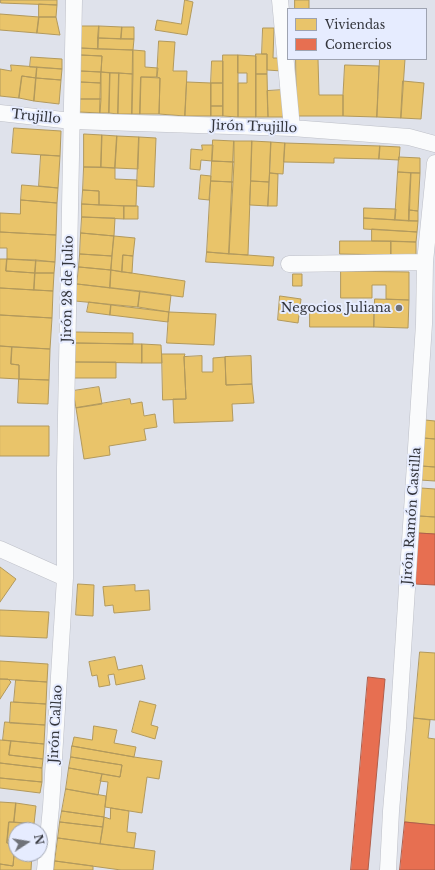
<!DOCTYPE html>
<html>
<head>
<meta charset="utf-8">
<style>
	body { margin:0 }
	#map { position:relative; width:435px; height:870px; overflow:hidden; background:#dfe2eb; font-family:"Libre Baskerville",serif }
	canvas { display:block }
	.legend { position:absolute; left:287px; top:8px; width:140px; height:52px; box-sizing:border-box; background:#e6ecff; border:1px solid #9ea3b1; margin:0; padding:5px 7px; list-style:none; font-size:12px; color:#33353c }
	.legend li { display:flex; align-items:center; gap:8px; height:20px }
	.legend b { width:20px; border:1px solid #9ea3b1 }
	.north { position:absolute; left:8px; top:822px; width:40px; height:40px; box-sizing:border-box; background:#e6ecff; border:1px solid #9ea3b1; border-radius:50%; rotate:78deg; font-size:11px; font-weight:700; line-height:16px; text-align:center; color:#33353c }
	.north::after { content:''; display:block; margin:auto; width:14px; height:18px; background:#6f7279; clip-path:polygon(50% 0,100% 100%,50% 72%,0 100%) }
</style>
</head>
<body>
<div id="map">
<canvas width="435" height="870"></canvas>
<ul class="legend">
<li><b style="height:11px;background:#e9c46a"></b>Viviendas</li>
<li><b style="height:11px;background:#e76f51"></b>Comercios</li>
</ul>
<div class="north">N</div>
</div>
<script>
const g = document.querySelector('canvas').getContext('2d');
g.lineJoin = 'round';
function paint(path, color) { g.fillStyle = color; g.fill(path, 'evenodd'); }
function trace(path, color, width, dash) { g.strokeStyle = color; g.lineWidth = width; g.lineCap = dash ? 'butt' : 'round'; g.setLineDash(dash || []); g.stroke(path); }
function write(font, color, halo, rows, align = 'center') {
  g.font = font + ' "Libre Baskerville",serif'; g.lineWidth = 4; g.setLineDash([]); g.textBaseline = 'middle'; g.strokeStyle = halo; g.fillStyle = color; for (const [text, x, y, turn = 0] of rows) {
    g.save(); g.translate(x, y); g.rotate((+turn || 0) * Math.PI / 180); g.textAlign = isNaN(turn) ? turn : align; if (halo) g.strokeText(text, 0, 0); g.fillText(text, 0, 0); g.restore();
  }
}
const homes = new Path2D(`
	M 1,0 L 57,0 L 57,5 L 1,3 Z
	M 185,0 L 193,2 L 187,35 L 155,30 L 157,20 L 181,24 Z
	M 295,0 L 309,0 L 309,9 L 295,9 Z
	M 39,4 L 57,5 L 56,17 L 39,17 Z
	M 0,14 L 39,17 L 37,33 L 0,30 Z
	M 39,17 L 56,17 L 60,35 L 37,33 Z
	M 81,26 L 99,26 L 98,49 L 80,48 Z
	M 99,26 L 122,27 L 121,39 L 98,38 Z
	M 122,27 L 134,27 L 134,39 L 121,39 Z
	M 263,28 L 274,28 L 273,58 L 282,58 L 282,71 L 267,70 L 267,54 L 262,54 Z
	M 98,38 L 134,39 L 133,50 L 98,49 Z
	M 159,41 L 175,42 L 173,71 L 187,71 L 185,116 L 159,114 L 160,78 L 157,77 Z
	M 80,48 L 133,50 L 133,74 L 101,72 L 102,56 L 80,55 Z
	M 133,50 L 145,51 L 145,67 L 158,68 L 157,77 L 141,77 L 140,114 L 132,114 Z
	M 256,54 L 267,54 L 267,74 L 256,74 Z
	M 80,55 L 102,56 L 101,72 L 80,71 Z
	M 223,55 L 238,55 L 238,117 L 223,116 Z
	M 238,55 L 256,56 L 256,117 L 238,117 L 238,83 L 247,83 L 247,73 L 238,73 Z
	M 31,57 L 62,59 L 62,69 L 30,67 Z
	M 296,59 L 318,59 L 319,95 L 343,95 L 343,116 L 297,116 Z
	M 380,59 L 405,59 L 401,118 L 377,117 Z
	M 212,61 L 223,61 L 223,83 L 211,83 Z
	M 11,65 L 37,67 L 36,78 L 22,76 L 19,98 L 0,96 L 0,69 L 11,71 Z
	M 345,65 L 379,66 L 377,117 L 343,116 L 343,95 Z
	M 37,67 L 62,69 L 61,80 L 36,78 Z
	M 80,71 L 101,72 L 101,83 L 80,82 Z
	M 101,72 L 110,73 L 109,113 L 100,113 Z
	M 110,73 L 119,73 L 118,114 L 109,113 Z
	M 119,73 L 133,74 L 132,114 L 118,114 Z
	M 256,74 L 267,74 L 268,117 L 256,117 Z
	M 22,76 L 36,78 L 34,101 L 19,98 Z
	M 141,77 L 160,78 L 159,114 L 140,114 Z
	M 36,78 L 61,80 L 59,104 L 34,101 Z
	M 403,81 L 424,83 L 421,119 L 401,118 Z
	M 80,82 L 101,83 L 101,99 L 79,99 Z
	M 187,82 L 211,83 L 211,116 L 185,116 Z
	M 211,83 L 223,83 L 223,106 L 211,106 Z
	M 283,90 L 283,117 L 268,117 L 267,91 Z
	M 79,99 L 101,99 L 100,113 L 79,112 Z
	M 211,106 L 223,106 L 223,116 L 211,116 Z
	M 14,128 L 61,131 L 60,156 L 12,153 Z
	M 84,134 L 102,135 L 101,167 L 84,167 Z
	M 102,135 L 117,136 L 115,168 L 101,167 Z
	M 117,136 L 139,137 L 138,169 L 115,168 Z
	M 139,137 L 156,138 L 154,187 L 137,186 Z
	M 213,140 L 234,141 L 234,162 L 212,161 Z
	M 234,141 L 252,141 L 248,255 L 229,254 Z
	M 252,141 L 271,142 L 269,182 L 251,181 Z
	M 271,142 L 285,143 L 283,174 L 270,173 Z
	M 285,143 L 380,146 L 379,159 L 334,158 L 334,163 L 284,162 Z
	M 202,145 L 213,145 L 212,161 L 201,160 L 200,170 L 190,169 L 191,149 L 202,150 Z
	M 380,146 L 400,147 L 399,160 L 379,159 Z
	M 41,155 L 60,156 L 58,188 L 39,186 Z
	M 399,157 L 420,158 L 420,173 L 398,172 Z
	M 212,161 L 234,162 L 233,182 L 211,181 Z
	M 84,167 L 115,168 L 115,179 L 137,180 L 136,206 L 99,205 L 99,191 L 83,190 Z
	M 398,172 L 411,173 L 409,221 L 395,220 Z
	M 270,173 L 278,174 L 277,206 L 268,206 Z
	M 411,173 L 420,173 L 418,211 L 409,210 Z
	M 201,175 L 211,176 L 209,200 L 199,199 Z
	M 211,181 L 233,182 L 229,254 L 207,252 Z
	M 251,181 L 269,182 L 268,206 L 250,205 Z
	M 22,185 L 58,188 L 57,203 L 21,200 Z
	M 83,190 L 99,191 L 99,205 L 82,204 Z
	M 21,200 L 57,203 L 56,235 L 0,232 L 0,213 L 20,214 Z
	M 82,204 L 124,206 L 124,219 L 82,217 Z
	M 124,206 L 138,206 L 138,219 L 124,219 Z
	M 364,208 L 396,209 L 395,220 L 364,218 Z
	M 409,210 L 418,211 L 418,221 L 409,221 Z
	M 82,217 L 115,218 L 114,236 L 81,233 Z
	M 364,218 L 418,221 L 417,232 L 364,229 Z
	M 372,229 L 417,232 L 416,242 L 372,241 Z
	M 0,232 L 56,235 L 55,262 L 7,259 L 7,248 L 0,248 Z
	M 81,233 L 114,236 L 112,256 L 80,254 Z
	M 114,236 L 135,238 L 133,256 L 123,255 L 122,272 L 111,270 Z
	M 340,241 L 391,241 L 391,255 L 340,254 Z
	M 391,241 L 416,242 L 416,256 L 391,255 Z
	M 207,252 L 274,257 L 273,266 L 206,262 Z
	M 80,254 L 112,256 L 111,270 L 79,267 Z
	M 123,255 L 133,256 L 132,273 L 122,272 Z
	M 0,259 L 7,259 L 6,271 L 35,273 L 34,290 L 0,288 Z
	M 7,259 L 36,260 L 35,273 L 6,271 Z
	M 36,260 L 55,262 L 54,273 L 35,273 Z
	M 79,267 L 111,270 L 110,288 L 77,284 Z
	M 111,270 L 185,281 L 183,297 L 110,288 Z
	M 341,271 L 409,272 L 409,300 L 386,299 L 386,285 L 372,285 L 372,298 L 341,298 Z
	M 35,273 L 54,273 L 53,291 L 34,290 Z
	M 293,274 L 302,274 L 302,286 L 293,286 Z
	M 77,284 L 140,291 L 138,307 L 75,301 Z
	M 0,288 L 53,291 L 52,318 L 0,315 Z
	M 140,291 L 171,295 L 169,312 L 138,307 Z
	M 280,296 L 301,299 L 298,323 L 278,320 Z
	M 375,299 L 409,300 L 408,328 L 374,327 Z
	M 89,302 L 111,305 L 110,315 L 87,312 Z
	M 111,305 L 169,312 L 168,322 L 110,315 Z
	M 169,312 L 216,314 L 214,345 L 167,343 Z
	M 310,312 L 374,313 L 374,327 L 310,327 Z
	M 0,315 L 52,318 L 50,349 L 0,346 Z
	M 75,332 L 133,333 L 133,344 L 75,343 Z
	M 75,343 L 142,344 L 142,363 L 75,362 Z
	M 142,344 L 161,345 L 162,363 L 142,363 Z
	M 0,346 L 12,347 L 11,364 L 19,365 L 19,379 L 0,378 Z
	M 12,347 L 50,349 L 49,380 L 19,379 L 19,365 L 11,364 Z
	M 162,354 L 185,354 L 184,357 L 186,399 L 163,400 Z
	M 202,356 L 202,372 L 213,372 L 213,358 L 225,357 L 226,385 L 252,384 L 254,403 L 232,404 L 233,421 L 174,423 L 173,399 L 186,399 L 184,357 Z
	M 251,356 L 252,384 L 226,385 L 225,357 Z
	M 75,362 L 116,362 L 116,378 L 74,378 Z
	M 19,379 L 49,380 L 48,404 L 18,403 Z
	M 99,387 L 102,404 L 76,408 L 73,391 Z
	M 130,399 L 131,404 L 142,402 L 144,416 L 155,414 L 157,427 L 144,429 L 146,440 L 109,446 L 110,455 L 84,459 L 76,408 Z
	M 425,420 L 435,421 L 435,439 L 423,438 Z
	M 0,426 L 49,426 L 49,456 L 0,456 Z
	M 423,438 L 435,439 L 435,467 L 421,466 Z
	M 421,466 L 435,467 L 435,481 L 420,480 Z
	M 421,488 L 435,489 L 435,517 L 419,516 Z
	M 419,516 L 435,517 L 435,534 L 418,533 Z
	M 0,567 L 16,579 L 0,602 Z
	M 78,584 L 94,585 L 93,616 L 76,615 Z
	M 135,585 L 135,591 L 149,590 L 150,610 L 114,613 L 113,605 L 105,606 L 103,587 Z
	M 0,610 L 49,612 L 47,638 L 0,636 Z
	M 420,652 L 435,653 L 435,720 L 414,718 Z
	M 115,657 L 118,670 L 142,665 L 145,679 L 116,685 L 114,674 L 108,675 L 110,685 L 99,687 L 97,675 L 92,676 L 89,662 Z
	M 0,661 L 48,664 L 47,682 L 0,679 Z
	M 0,679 L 8,679 L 11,682 L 0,699 Z
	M 16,680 L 47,682 L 46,704 L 14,702 Z
	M 140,701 L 156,705 L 151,725 L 158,727 L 155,739 L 132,732 Z
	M 11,702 L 46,704 L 45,725 L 10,723 Z
	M 414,718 L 430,720 L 428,738 L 435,739 L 435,825 L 405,822 Z
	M 5,722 L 45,725 L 44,744 L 3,740 Z
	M 94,726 L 117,730 L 114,743 L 136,747 L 134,757 L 72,746 L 74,737 L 92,740 Z
	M 0,740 L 11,741 L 9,755 L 43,759 L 42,768 L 0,763 Z
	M 11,741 L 44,744 L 43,759 L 9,755 Z
	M 72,746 L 134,757 L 162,761 L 159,779 L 147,777 L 142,813 L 105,807 L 108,782 L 100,781 L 102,774 L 120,777 L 122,765 L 71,757 Z
	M 71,757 L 122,765 L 120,777 L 69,768 Z
	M 0,763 L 42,768 L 42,782 L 0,778 Z
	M 69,768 L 102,774 L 98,795 L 66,789 Z
	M 0,778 L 42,782 L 40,793 L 0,788 Z
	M 66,789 L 106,796 L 104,817 L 62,811 Z
	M 0,802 L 16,803 L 14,822 L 9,822 L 7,843 L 15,844 L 13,866 L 0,864 Z
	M 16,803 L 36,806 L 34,824 L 14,822 Z
	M 111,808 L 129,811 L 127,832 L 136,833 L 134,848 L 100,844 L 104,817 L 110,819 Z
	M 62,811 L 104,817 L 103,827 L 60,822 Z
	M 9,822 L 34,824 L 34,830 L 16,830 L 16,844 L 7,843 Z
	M 60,822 L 103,827 L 100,844 L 58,838 Z
	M 58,838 L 155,851 L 153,870 L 121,870 L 55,861 Z
	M 21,854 L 32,854 L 31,870 L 0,870 L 0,864 L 13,866 L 14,855 L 21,856 Z
	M 55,861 L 93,866 L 93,870 L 54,870 Z`);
paint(homes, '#e9c46a');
trace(homes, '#b2995c', 1);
const shops = new Path2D(`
	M 418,533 L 435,534 L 435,585 L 415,584 Z
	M 368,677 L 385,679 L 368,870 L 351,870 Z
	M 405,822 L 435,825 L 435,870 L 400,870 Z`);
paint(shops, '#e76f51');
trace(shops, '#b15e4b', 1);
const street = new Path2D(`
	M 280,0 L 292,128
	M 0,113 L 72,121 L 292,128 L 409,137 L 435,144
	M 289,264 L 425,262
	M 0,549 L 65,578
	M 45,870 L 51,807 L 65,578 L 65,468 L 74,0
	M 388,870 L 391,811 L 398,728 L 424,324 L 425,262 L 435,163`);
trace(street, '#bdbfc7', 17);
trace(street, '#fafbfc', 16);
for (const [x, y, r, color] of [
	[399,308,4,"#6f7279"]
]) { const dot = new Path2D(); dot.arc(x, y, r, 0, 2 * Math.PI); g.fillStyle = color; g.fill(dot); trace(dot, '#e6ecff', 1.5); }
write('13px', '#33353c', '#e6ecff', [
	["Trujillo",36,117,6],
	["Jirón Trujillo",254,127,2],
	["Jirón 28 de Julio",68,289,-89],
	["Jirón Ramón Castilla",412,516,-86],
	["Jirón Callao",56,724,-87]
]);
write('13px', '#33353c', '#e6ecff', [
	["Negocios Juliana",391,308]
], 'right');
</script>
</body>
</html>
